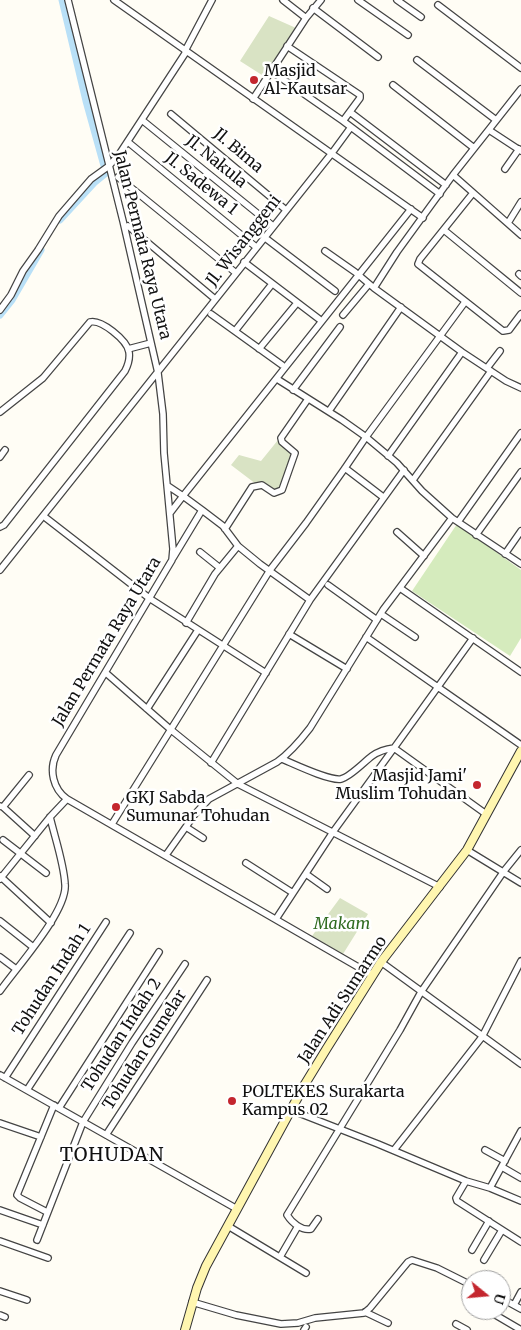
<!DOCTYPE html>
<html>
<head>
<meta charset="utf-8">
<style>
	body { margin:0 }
	#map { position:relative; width:521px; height:1330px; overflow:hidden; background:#fffdf5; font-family:Merriweather,serif }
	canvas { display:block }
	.north { position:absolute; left:461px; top:1270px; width:50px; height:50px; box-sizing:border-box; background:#fff; border:1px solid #a0a0a0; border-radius:50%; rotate:107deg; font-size:14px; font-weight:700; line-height:20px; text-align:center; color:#111 }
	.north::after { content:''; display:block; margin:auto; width:18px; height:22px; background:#c4262e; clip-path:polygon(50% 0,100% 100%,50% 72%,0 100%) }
</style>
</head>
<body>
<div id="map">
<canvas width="521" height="1330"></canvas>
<div class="north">U</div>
</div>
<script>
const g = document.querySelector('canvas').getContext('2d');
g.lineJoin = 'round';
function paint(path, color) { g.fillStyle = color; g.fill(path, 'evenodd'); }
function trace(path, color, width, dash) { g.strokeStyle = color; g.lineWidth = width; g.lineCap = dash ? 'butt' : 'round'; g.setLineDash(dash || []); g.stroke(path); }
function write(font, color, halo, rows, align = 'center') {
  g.font = font + ' Merriweather,serif'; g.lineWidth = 5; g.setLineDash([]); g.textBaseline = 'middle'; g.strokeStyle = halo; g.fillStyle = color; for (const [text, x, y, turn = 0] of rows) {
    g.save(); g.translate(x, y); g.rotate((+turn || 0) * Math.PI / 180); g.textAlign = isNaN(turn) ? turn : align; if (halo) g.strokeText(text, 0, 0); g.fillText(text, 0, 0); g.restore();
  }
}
paint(new Path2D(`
	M 457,524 L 521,570 L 521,638 L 510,656 L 412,591 Z`), '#d5ebbd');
paint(new Path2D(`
	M 269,16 L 296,28 L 265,77 L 240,61 Z
	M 278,440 L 293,452 L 282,489 L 278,492 L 256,484 L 231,465 L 239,455 L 261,461 Z
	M 340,898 L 368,914 L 343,954 L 312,936 Z`), '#d9e3c4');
trace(new Path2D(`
	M 60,220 L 95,182 L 106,173 L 86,101 L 62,0
	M 0,315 L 12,300 L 41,250`), '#b9e0f7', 7);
const minor = new Path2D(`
	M 68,0 L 123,221 L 158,373 L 163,414 L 164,453 L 173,549 L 172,560 L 56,755 C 49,770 53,789 67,799 L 372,975
	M 114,0 L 423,218
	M 283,0 L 306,18
	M 358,0 L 408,35
	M 397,0 L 421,17
	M 438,5 L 521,68
	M 313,8 L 378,57
	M 287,46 L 360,95 L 360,98 L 343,121
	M 185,51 L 212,0
	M 417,60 L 496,120
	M 271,71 L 343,121 L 440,194
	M 393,85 L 474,148
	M 521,89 L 453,175 L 397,252 L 374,288 L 462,352 L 506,381 L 521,388
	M 253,99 L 306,18 L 321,0
	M 350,112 L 446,185
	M 171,114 L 286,210
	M 142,120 L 273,226
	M 489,130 L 521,151
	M 128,142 L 256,247
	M 505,169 L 519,149
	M 453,175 L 521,235
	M 118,177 L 236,273
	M 473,193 L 420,259 L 418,264 L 503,331 L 509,330 L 521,314
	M 508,223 L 521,202
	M 128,226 L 215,299
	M 444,230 L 521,293
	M 264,237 L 335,291
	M 325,251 L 355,272 L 374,288
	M 244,262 L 319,319
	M 519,274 L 521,276
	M 0,310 L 11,295 L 23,271 L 38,250 L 59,216 L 91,179 L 109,166 L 120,153 L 186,52
	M 211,314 L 282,365
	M 343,315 L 369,284
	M 235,331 L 272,284
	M 128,349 L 151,343
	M 259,349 L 297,303
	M 487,368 L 500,351
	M 277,379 L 342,420 L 366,437 L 397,463 L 422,491 L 452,518 L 521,564
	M 293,390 L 340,327
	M 329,411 L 401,307
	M 0,412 L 43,378 L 90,322 C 101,319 127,340 129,352 C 130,358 128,365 125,371 L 4,525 L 0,527
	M 388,456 L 462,352
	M 0,457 L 5,450
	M 345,468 L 383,497
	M 413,480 L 491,371
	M 168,486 L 183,496 L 170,513
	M 46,518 L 149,598 L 266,673
	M 458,522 L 521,433
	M 225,529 L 252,487 L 262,485 L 274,493 L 282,490 L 295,453 L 282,442 L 281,438 L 308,399
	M 397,532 L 424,556
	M 476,535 L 521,472
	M 238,546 L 260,564 L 310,600
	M 200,552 L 220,568
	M 505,554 L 521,531
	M 173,558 L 202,510 L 183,496 L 411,209
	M 0,570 L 332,153 L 351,127
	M 328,585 L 377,620
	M 400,588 L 521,672
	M 381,614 L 415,637
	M 186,623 L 215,574 L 238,546 L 223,526 L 202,510
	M 289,634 L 347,669
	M 366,637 L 521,745
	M 106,673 L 170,729 L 238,784 L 440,887
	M 147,709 L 198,630
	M 282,759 C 294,764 329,781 341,779 C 350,777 364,762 372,756 C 379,751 386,749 394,748 L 473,638
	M 211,763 L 310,600 L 404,470
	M 0,806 L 3,807 L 35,836
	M 3,807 L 29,775
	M 112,824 L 270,570 L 306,523 L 345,468 L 366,437 L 465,302
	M 186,827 L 203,838
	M 3,840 L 46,873
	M 467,850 L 521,883
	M 166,855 L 195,814 L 209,799 L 277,762 C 290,753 300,741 310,728 L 383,610 L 452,518
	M 246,863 L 293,893
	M 306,874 L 327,889
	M 0,876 L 51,923
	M 0,879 L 50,817 L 67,799
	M 276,919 L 333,832 L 394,748 L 486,814
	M 0,921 L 33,947
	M 0,957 L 16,969
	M 381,962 L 521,1064
	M 0,991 C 16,968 68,911 65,884 C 64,864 55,838 50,817
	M 0,1075 L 237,1209
	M 5,1078 L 106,922
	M 27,1090 L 130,933
	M 59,1108 L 159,952
	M 291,1110 L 378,1144 L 466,1181 L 490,1188 L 521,1201
	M 0,1123 L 41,1137
	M 106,1135 L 207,980
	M 394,1150 L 482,1037 L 521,961
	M 485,1150 L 505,1161
	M 502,1167 L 521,1178
	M 466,1181 L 456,1198 L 457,1201 L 521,1242
	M 490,1188 L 521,1131
	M 0,1210 L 43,1225
	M 47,1212 L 20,1198 L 17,1195 L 54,1105
	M 318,1219 L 311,1229 C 302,1231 292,1223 287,1215 L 400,1030 L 421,992 L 504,871 L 521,850
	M 228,1226 L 306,1273
	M 37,1240 L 83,1122 L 132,1043 L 185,964
	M 0,1241 L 48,1258
	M 472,1250 L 489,1221
	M 280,1257 L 298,1226
	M 484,1260 L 502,1230
	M 0,1291 L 27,1300
	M 501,1298 L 521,1309
	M 192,1302 L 236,1315 L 281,1324 L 298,1323 L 315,1318 L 364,1313 L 370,1308 L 408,1262 L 412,1260 L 437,1268 L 471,1285
	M 514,1305 L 521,1292
	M 487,1310 L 521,1330
	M 365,1312 L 388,1323
	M 0,1315 L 5,1317
	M 456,1324 L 467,1330
	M 304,1330 L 306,1327`);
const secondary = new Path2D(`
	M 185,1330 L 197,1288 L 206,1266 L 305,1084 L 327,1048 L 381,962 L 467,850 L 521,751`);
trace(minor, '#444', 8);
trace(secondary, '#333', 10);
trace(minor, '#fff', 5.5);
trace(secondary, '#fff6b0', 8);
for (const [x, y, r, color] of [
	[254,80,5,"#c4262e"],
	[477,785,5,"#c4262e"],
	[116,807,5,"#c4262e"],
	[232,1101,5,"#c4262e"]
]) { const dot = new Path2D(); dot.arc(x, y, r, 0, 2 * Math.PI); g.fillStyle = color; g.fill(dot); trace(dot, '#fff', 2); }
write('16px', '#111', '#fff', [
	["Masjid",264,71],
	["Al-Kautsar",264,89],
	["Masjid Jami'",467,776,"right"],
	["Muslim Tohudan",467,794,"right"],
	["GKJ Sabda",126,798],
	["Sumunar Tohudan",126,816],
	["POLTEKES Surakarta",242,1092],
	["Kampus 02",242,1110]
], 'left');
write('16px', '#111', '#fff', [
	["Jl. Bima",238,151,40],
	["Jl. Nakula",216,162,39],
	["Jl. Sadewa 1",201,184,39],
	["Jl. Wisanggeni",244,241,-52],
	["Jalan Permata Raya Utara",142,245,76],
	["Jalan Permata Raya Utara",107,642,-59],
	["Tohudan Indah 1",52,980,-57],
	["Jalan Adi Sumarmo",343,1000,-57],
	["Tohudan Indah 2",122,1035,-57],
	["Tohudan Gumelar",145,1050,-57]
]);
write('italic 16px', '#2f6b1f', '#fff', [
	["Makam",342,924]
]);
g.letterSpacing = '1px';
write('19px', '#111', '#fff', [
	["TOHUDAN",112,1156]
]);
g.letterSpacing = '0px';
</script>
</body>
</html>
